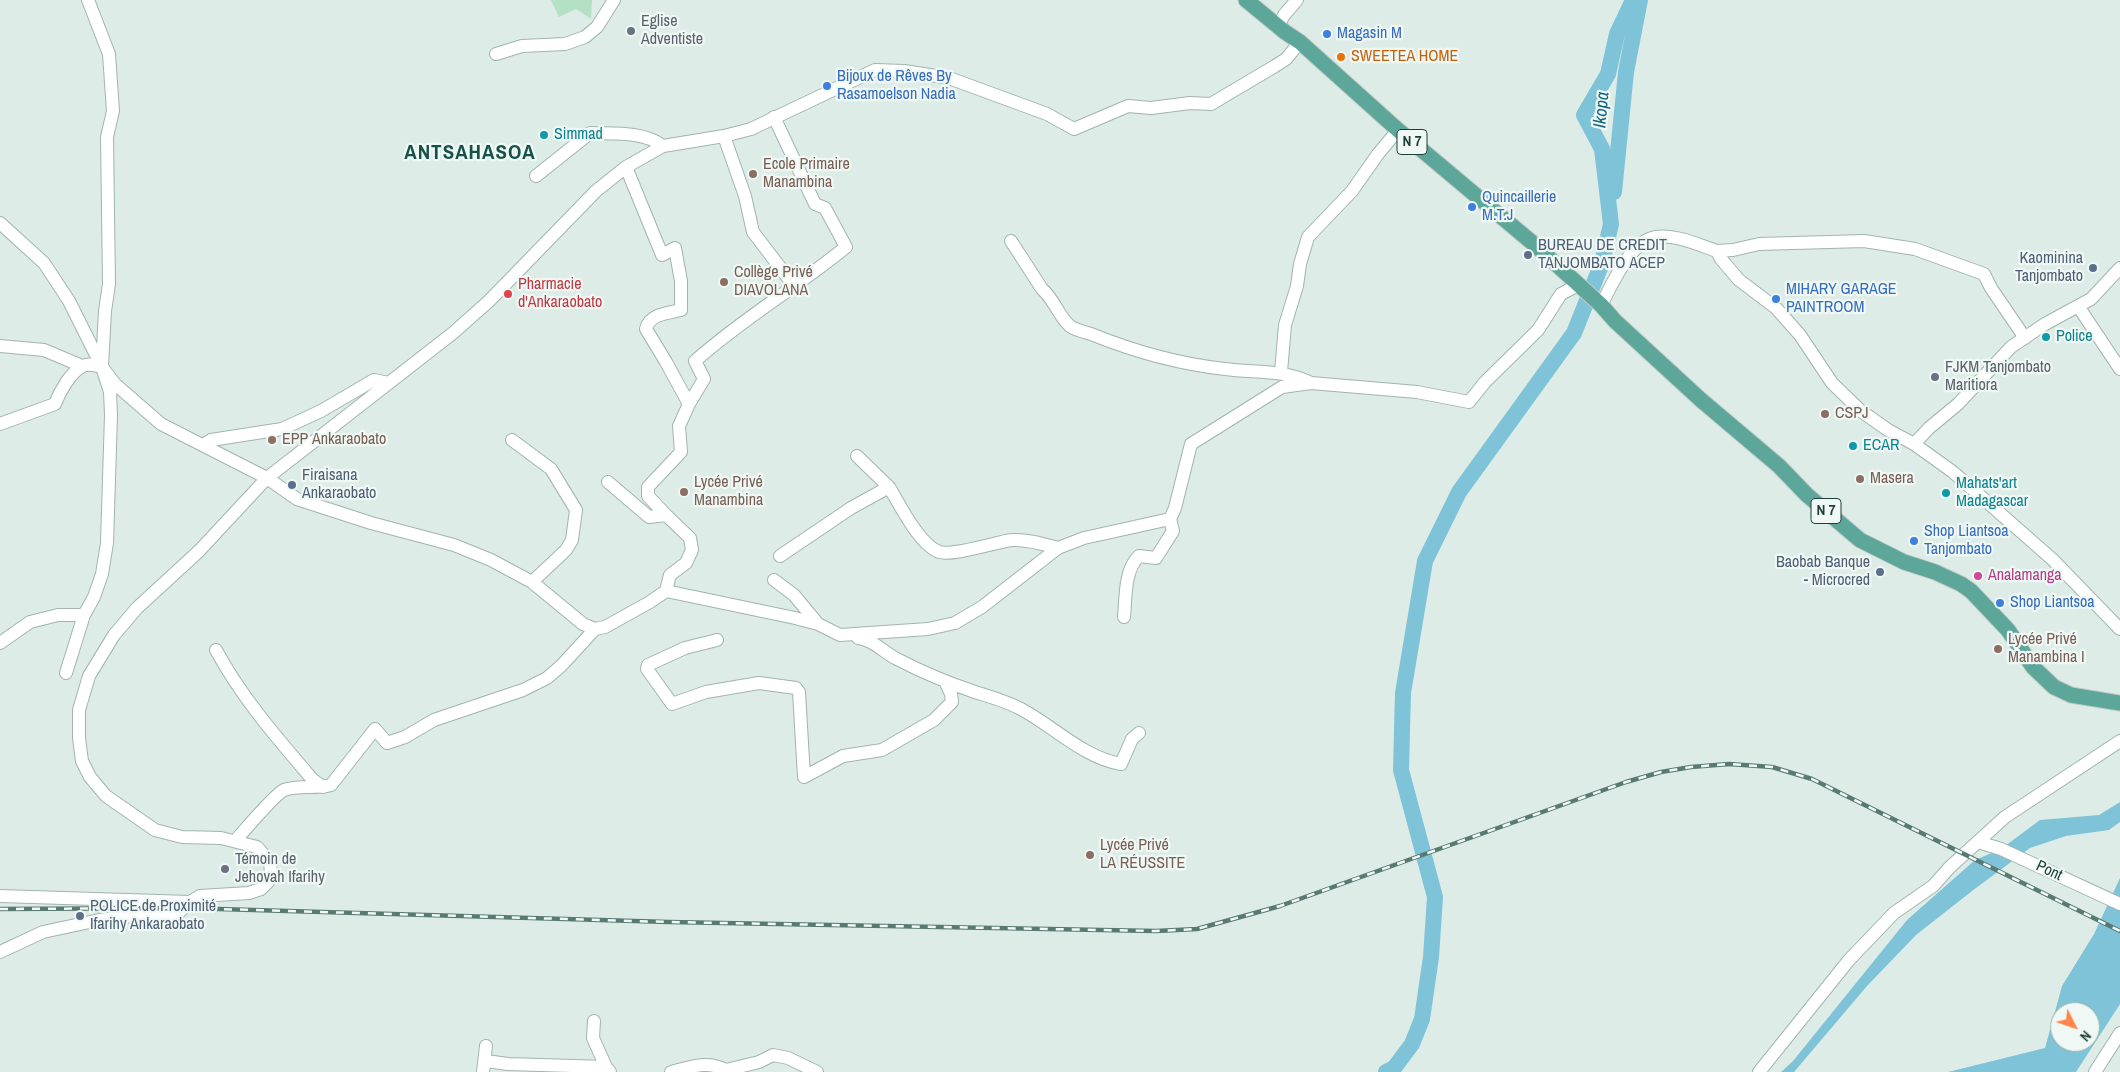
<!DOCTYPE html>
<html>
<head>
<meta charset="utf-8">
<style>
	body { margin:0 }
	#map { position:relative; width:2120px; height:1072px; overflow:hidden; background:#deece7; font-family:"Archivo Narrow",sans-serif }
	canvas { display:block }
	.north { position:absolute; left:2050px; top:1002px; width:50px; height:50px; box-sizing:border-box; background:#eff8f4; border:1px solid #9baea9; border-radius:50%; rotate:131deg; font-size:14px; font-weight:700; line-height:20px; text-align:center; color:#1e3e38 }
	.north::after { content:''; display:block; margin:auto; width:18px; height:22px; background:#ff8549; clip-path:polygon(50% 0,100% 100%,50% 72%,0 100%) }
</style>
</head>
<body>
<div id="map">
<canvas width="2120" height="1072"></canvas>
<div class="north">N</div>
</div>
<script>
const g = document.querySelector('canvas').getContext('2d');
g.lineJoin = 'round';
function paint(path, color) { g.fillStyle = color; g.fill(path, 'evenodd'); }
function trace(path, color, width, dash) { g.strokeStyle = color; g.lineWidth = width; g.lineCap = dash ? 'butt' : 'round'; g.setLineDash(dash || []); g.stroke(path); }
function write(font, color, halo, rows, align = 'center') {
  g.font = font + ' "Archivo Narrow",sans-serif'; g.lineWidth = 4.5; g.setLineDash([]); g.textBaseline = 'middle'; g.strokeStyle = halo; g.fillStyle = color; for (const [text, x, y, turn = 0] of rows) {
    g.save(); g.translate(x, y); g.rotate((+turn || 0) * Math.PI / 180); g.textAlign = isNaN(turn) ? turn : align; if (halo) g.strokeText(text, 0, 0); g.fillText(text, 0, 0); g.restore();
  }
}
paint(new Path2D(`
	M 551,0 L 592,0 L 591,19 L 576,9 L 559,17 Z`), '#b4e0c4');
paint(new Path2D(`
	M 2120,802 L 2120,822 L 2109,830 L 2066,836 L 2030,848 L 1972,891 L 1916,935 L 1867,986 L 1794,1072 L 1781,1072 L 1793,1061 L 1907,920 L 1975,860 L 2001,849 L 2040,820 L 2099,815 Z
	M 2120,878 L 2120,1004 L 2076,1072 L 1948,1072 L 2045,1048 L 2062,986 L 2094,934 ZM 2060,1012 L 2090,1012 L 2090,1042 L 2060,1042 Z`), '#7fc3d8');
trace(new Path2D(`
	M 1614,192 L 1626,72 L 1640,0
	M 1386,1072 L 1394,1068 L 1412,1044 L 1422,1019 L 1431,957 L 1435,897 L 1401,770 L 1403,693 L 1425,561 L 1459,492 L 1574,333 L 1602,263 L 1611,224 L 1602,149 L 1584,115 L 1608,74 L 1617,34 L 1633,0`), '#7fc3d8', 16);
const minor = new Path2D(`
	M 1278,26 L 1284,15 L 1297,0
	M 496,54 L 522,46 L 565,44 L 585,37 L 597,27 L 614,0
	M 724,136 L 745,196 L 753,232 L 795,287
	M 626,167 L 662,255 L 675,248 L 681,281 L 681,310 C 668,313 649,314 646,329 L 666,362 L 689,404 L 679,426 L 681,452 L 648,487 L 648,496 L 666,515
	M 536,176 L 590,133 C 614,134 643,131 663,146
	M 0,223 L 44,263 L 69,301 L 102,367 L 115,384 L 161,424 L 267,478 L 297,499 L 371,523 L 454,545 L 491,560 L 532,582 L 583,624 L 595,629 L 605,627 L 650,602 L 666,591 L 795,618 L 818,624 L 840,635 L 928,629 L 955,623 L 982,607 L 1058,548 L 1084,538 L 1170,519 L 1175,508 L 1191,444 L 1282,387 L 1311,383 L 1417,392 L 1469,402 L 1485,382 L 1538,330 L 1561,294 L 1578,285
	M 1011,241 L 1042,289 C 1054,299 1059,317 1070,326 C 1075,330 1085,332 1091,334 C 1133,351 1179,364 1225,369 C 1254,373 1284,369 1311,383
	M 1717,251 L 1733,250 L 1759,244 L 1864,241 L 1915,249 L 1984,274 L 1991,288 L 2025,338
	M 1601,305 C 1612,285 1630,241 1656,237 C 1676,234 1699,245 1717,251 L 1721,259 L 1739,280 L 1776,308 L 1800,335 L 1832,383 L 1861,411 L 1888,430 L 1914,444 L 1953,472 L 2052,559 L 2120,629
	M 2078,306 L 2120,369
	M 0,346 L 44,350 L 82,366
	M 1281,372 L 1285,325 L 1297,286 L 1300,264 L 1308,237 L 1352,191 L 1378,154 L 1398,130
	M 689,404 L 704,379 L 695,361 C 742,319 797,287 846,247 L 825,208 L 815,204 L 774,117
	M 0,424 L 55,404 C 59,393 71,371 83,366 C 89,363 95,365 102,367
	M 512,440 L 551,469 L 576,510 L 572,540 L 566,550 L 532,582
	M 1914,444 L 1929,428 L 1958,404 L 2011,347 L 2045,324 L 2091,299 L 2120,268
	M 203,445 L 211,440 L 282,429 L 321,411 L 374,380 L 389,383
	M 608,482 L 649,517 L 666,515 L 690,538 L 692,550 L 686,563 L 670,575 L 666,591
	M 889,487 C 900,505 918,542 937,551 C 949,558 995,542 1012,540 C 1027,539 1043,544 1058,548
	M 780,556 L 851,508 L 889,487 L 857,456
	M 774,580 L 794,595 L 818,624
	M 84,615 L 94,597 L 102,574 L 107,543 L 111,415 L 110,392 L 102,367 L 105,311 L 109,284 L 107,137 L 113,111 L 109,54 L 88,0
	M 1124,617 C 1126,598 1124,570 1139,556 L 1156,558 L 1173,531 L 1170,519
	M 858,638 C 874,640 883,652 897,659 C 922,672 948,683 975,692 C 991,697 1006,701 1021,709 C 1053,726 1084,758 1121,764 L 1132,739 L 1139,733
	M 717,640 L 685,648 L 648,665 L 647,669 L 672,704 L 706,692 L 759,683 L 796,688 L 799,692 L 804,777 L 843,756 L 882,750 L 934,720 L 952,702 L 951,694 L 945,681
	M 0,643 L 30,622 L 58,615 L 84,615 L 66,673
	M 216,650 C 242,698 277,738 313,780 L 323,787
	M 235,841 C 244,831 275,794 284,790 C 299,785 317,789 331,785 L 375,729 L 387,743 L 405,737 L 434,720 L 523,690 L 547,678 L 561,666 L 595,629
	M 1978,842 L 2001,849 L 2120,904
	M 0,896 L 190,902
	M 0,952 L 43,932 L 99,920 L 132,916 L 169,915 L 178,913 L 190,902 L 200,896 L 249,893 L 261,889 L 268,882 L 271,874 L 270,862 L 257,847 L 221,838 L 182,837 L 155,830 L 106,796 L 90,777 L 82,761 L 79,738 L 79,710 L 89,676 L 114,635 L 137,608 L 199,551 L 267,478 L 453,333 L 489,301 L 596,191 L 626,167 L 663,146 L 724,136 L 751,129 L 875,70 L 904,71 L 949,78 L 1047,114 L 1074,129 L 1128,106 L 1151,108 L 1190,103 L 1211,104 L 1275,66 L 1286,59 L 1300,42
	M 594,1021 L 593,1038 L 606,1067 L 610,1072
	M 486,1061 L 508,1064 L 606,1067
	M 483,1072 L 486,1046
	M 671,1072 C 692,1067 706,1060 726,1070 L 759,1062 L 773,1055 L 788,1058 L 817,1072
	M 1759,1072 L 1849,960 L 1894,913 L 1933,886 L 1950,867 L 2005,817 L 2120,741
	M 2095,1072 L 2120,1033`);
const major = new Path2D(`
	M 1246,0 L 1285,32 L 1300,42 L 1398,130 L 1535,245 L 1601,305 L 1615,321 L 1701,400 L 1779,466 L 1807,495 L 1860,540 L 1904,562 L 1935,572 L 1961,584 L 1971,591 L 2008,630 L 2033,667 L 2054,687 L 2071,695 L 2120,703`);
trace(minor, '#a1b4af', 14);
trace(major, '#c0c9c7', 17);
trace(minor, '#fff', 12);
trace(major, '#5da79a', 15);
const rail = new Path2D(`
	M 0,909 L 184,908 L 669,922 L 1156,931 L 1197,929 L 1280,906 L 1626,782 L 1661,772 L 1691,767 L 1729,764 L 1772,767 L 1812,779 L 2120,931`);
trace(rail, '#587a73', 4.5);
trace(rail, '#eff8f4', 2.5, [8]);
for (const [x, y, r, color] of [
	[631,31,5,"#6b7280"],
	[1327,34,5,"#3f7fe0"],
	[1341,57,5,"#e8710a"],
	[827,86,5,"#3f7fe0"],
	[544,135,5,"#0f9aa8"],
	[753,174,5,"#8d6e63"],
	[1472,207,5,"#3f7fe0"],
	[1528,255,5,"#5c6f8a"],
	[2093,268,5,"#5c6f8a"],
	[724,282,5,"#8d6e63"],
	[508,294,5,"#e0444e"],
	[1776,299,5,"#3f7fe0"],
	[2046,337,5,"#0f9aa8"],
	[1935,377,5,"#6b7280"],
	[1825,414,5,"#8d6e63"],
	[272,440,5,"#8d6e63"],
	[1853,446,5,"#0f9aa8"],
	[1860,479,5,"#8d6e63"],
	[292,485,5,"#5c6f8a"],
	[684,492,5,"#8d6e63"],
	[1946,493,5,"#0f9aa8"],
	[1914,541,5,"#3f7fe0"],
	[1880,572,5,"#5c6f8a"],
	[1978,576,5,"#d1479c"],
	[2000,603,5,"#3f7fe0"],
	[1998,649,5,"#8d6e63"],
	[1090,855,5,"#8d6e63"],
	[225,869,5,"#6b7280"],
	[80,916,5,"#5c6f8a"]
]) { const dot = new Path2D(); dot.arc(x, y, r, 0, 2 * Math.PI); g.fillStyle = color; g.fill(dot); trace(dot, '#eff8f4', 2); }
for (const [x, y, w] of [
	[1412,142,30],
	[1826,511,30]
]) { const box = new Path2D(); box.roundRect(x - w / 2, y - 12.5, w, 25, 4); g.fillStyle = '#eff8f4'; g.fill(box); trace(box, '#1e3e38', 1); }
write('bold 15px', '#1e3e38', null, [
	["N 7",1412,142],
	["N 7",1826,511]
]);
write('16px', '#5b616d', '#eff8f4', [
	["Eglise",641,22],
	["Adventiste",641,40],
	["FJKM Tanjombato",1945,368],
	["Maritiora",1945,386],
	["Témoin de",235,860],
	["Jehovah Ifarihy",235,878]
], 'left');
write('16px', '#366cbe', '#eff8f4', [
	["Magasin M",1337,34],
	["Bijoux de Rêves By",837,77],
	["Rasamoelson Nadia",837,95],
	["Quincaillerie",1482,198],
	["M.T.J",1482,216],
	["MIHARY GARAGE",1786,290],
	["PAINTROOM",1786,308],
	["Shop Liantsoa",1924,532],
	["Tanjombato",1924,550],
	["Shop Liantsoa",2010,603]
], 'left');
write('16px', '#c56008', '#eff8f4', [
	["SWEETEA HOME",1351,57]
], 'left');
write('16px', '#0d838f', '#eff8f4', [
	["Simmad",554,135],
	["Police",2056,337],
	["ECAR",1863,446],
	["Mahats'art",1956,484],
	["Madagascar",1956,502]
], 'left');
write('16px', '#785e54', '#eff8f4', [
	["Ecole Primaire",763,165],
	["Manambina",763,183],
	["Collège Privé",734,273],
	["DIAVOLANA",734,291],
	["CSPJ",1835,414],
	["EPP Ankaraobato",282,440],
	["Masera",1870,479],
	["Lycée Privé",694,483],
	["Manambina",694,501],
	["Lycée Privé",2008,640],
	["Manambina I",2008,658],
	["Lycée Privé",1100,846],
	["LA RÉUSSITE",1100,864]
], 'left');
write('16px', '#4e5e75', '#eff8f4', [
	["BUREAU DE CREDIT",1538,246],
	["TANJOMBATO ACEP",1538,264],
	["Kaominina",2083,259,"right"],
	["Tanjombato",2083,277,"right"],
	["Firaisana",302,476],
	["Ankaraobato",302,494],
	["Baobab Banque",1870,563,"right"],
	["- Microcred",1870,581,"right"],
	["POLICE de Proximité",90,907],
	["Ifarihy Ankaraobato",90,925]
], 'left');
write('16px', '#be3a42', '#eff8f4', [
	["Pharmacie",518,285],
	["d'Ankaraobato",518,303]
], 'left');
write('16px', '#b23c85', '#eff8f4', [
	["Analamanga",1988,576]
], 'left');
write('16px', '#1e3e38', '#eff8f4', [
	["Pont",2049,871,25]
]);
write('italic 18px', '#116580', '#eff8f4', [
	["Ikopa",1602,110,-85]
]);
g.letterSpacing = '1px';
write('bold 21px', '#175248', '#eff8f4', [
	["ANTSAHASOA",470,153]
]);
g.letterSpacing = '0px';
</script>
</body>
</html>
